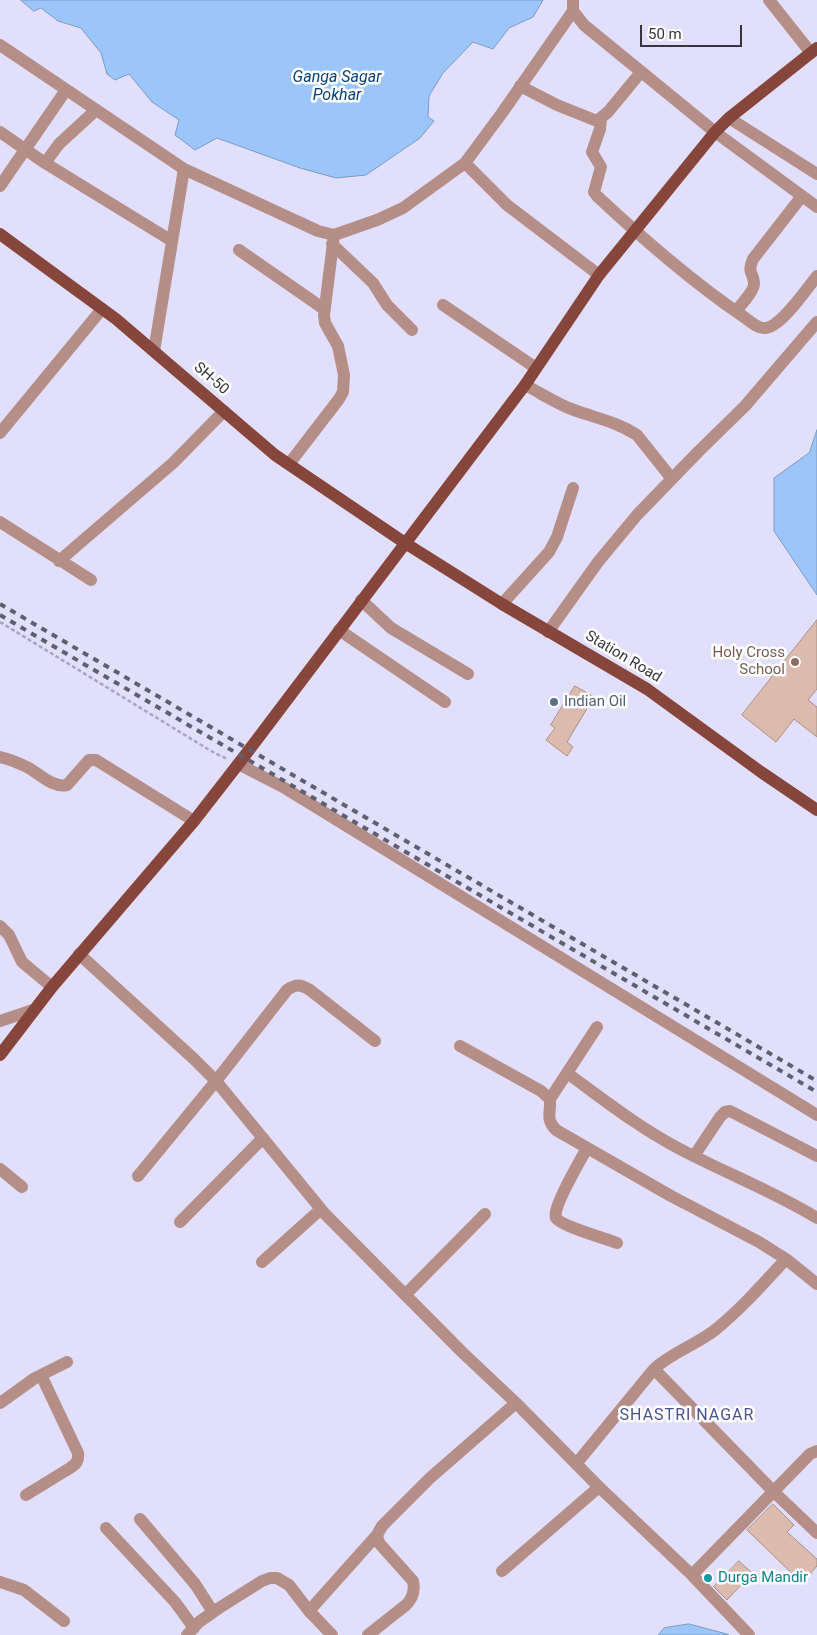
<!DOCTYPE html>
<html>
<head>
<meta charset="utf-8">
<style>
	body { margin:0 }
	#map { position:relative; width:817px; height:1635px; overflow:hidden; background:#e2dffd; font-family:Roboto,sans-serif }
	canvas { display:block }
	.scale { position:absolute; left:640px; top:25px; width:102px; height:22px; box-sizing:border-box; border:2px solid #35343f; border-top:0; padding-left:6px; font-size:15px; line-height:18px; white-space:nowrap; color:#35343f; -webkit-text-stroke:4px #fff; paint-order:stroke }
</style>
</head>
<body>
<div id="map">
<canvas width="817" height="1635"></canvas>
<div class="scale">50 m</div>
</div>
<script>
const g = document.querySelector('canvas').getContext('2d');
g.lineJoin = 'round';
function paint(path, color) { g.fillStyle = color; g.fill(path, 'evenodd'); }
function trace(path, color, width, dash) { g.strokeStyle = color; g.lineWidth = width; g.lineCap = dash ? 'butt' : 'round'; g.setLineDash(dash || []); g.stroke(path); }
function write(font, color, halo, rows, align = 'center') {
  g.font = font + ' Roboto,sans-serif'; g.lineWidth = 5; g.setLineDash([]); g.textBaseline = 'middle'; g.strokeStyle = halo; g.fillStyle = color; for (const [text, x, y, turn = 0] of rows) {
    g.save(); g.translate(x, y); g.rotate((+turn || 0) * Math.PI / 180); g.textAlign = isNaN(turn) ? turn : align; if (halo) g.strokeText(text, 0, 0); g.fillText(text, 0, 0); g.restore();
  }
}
const water = new Path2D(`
	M 21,0 L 543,0 L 533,17 L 509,28 L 493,49 L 473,42 L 443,73 L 429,96 L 428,117 L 434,121 L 420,138 L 366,175 L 336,178 L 300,168 L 217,138 L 195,150 L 175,135 L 179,120 L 152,102 L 129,74 L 115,80 L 107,74 L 101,53 L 81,28 L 58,21 L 41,8 L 34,11 Z
	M 817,430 L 817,595 L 774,531 L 774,478 L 809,453 Z
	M 689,1624 L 727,1634 L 729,1635 L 658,1635 L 664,1628 Z`);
paint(water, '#9cc6f9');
trace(water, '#7d9ac1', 1);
const building = new Path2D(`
	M 817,620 L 817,689 L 808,700 L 817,707 L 817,737 L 794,719 L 776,742 L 742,715 Z
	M 575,686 L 594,697 L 567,742 L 573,747 L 567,756 L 546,740 L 555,728 L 551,725 Z
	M 773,1504 L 794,1525 L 787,1532 L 817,1559 L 817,1566 L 802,1583 L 747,1530 Z
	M 739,1561 L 752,1573 L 727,1600 L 714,1587 Z`);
paint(building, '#dabbad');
trace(building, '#ac8f82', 1);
trace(new Path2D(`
	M 0,622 L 211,751 L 227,759`), '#a8a5bd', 2.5, [4, 2.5]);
trace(new Path2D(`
	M 573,0 L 573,11 L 584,25 L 715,132 L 817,207
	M 769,0 L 811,53
	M 0,45 L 184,169 L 318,231 L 334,235 L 377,220 L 403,208 L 465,163 L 502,113 L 573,11
	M 520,86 L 557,105 L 597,121 L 608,112 L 641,72
	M 729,118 L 817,174
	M 601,119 L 600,129 L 592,152 L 601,167 L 594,192 L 597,196 C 643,239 690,280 741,315 C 748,319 756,328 764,328 C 780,329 807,288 817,276
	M 0,132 L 45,163 L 172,241
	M 45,163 L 59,144 L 96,110
	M 465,163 L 507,205 L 599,275
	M 0,186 L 66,90
	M 332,244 L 373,283 L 387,305 L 412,330
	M 239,250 L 324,309
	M 443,305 L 536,368
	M 736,311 C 740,306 755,290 754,283 C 753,271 747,274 753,259 L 802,196
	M 154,351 L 184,169
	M 525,385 C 541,393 557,404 574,410 C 596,418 617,422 637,435 L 672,479
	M 0,433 L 102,309
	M 289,464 L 339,399 L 343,392 L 344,375 L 338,346 L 325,323 L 324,315 L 334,235
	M 0,522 L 91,580
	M 59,561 L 173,463 L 224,411
	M 361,600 L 391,628 L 468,674
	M 502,604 L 549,552 L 557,537 L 573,488
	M 339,630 L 445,702
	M 548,632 L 598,562 L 637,515 L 698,452 L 745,406 L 817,322
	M 0,757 C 9,759 19,763 27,767 C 40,774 52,788 67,785 L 89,760 L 96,760 L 194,821
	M 238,764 L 283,787 L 817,1115
	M 0,926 L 9,935 L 22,962 L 52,987
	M 79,954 L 194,1059 L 216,1081 L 325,1214 L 462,1352 L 516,1403 L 599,1487 L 692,1575 L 749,1635
	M 0,1021 L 33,1010
	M 460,1046 L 541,1091 L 550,1099 C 551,1114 545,1118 556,1130 L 671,1196 L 759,1242 L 786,1259 L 817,1284
	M 567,1073 C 603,1099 638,1127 678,1148 C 723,1172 773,1191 817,1218
	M 550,1099 L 597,1027
	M 587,1148 C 581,1159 551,1210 556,1218 C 561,1226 607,1239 617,1243
	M 694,1156 L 720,1117 L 725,1112 L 730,1111 L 817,1156
	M 0,1169 L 22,1187
	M 138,1176 L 216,1081 L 287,990 C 296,984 300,984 310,990 L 375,1041
	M 180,1222 L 263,1138
	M 262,1262 L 321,1209
	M 405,1295 L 485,1214
	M 654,1369 L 774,1492 L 817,1533
	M 0,1403 L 35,1378 L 67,1362
	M 576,1464 L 654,1369 C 672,1352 696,1345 715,1330 C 741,1309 763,1284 786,1259
	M 26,1495 L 70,1468 C 76,1464 79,1461 78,1453 L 41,1375
	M 140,1519 L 195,1584 L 213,1612
	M 106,1528 L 175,1602 L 194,1628
	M 502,1571 L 599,1487
	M 692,1575 L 810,1454 L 817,1451
	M 0,1582 L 24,1590 L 64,1621
	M 309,1611 L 377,1535
	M 187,1635 L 199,1622 L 219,1608 L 262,1581 L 270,1578 L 277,1578 L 289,1585 L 309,1611 L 332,1635
	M 368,1635 L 406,1605 C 413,1598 415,1590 413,1581 L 379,1543 L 377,1535 L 382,1526 L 430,1478 L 516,1403`), '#b48e87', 12);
trace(new Path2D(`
	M 0,234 L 116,319 L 275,455 L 405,543 L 502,604 L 647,689 L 761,772 L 817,810
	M 0,1055 L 52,987 L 194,821 L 243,758 L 525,385 L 599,275 L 715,132 L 729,118 L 817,48`), '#87463c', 12);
trace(new Path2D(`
	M 0,604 L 817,1081
	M 0,615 L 817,1092`), '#605f6f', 4, [6, 6]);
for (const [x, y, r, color] of [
	[795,662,5,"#8d6e63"],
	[554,702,5,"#5c6f8a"],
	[708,1578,5,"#0f9aa8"]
]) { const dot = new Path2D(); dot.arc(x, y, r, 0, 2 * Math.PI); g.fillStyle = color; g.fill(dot); trace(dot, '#fff', 2); }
write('15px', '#35343f', '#fff', [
	["SH-50",211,379,41],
	["Station Road",623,657,31]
]);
write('15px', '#785e54', '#fff', [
	["Holy Cross",785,653],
	["School",785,670]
], 'right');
write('15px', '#4e5e75', '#fff', [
	["Indian Oil",564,702]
], 'left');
write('15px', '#0d838f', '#fff', [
	["Durga Mandir",718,1578]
], 'left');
write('italic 16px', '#084077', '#fff', [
	["Ganga Sagar",337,78],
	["Pokhar",337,96]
]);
g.letterSpacing = '1px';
write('16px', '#49528f', '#fff', [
	["SHASTRI NAGAR",687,1416]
]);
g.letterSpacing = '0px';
</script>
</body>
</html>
